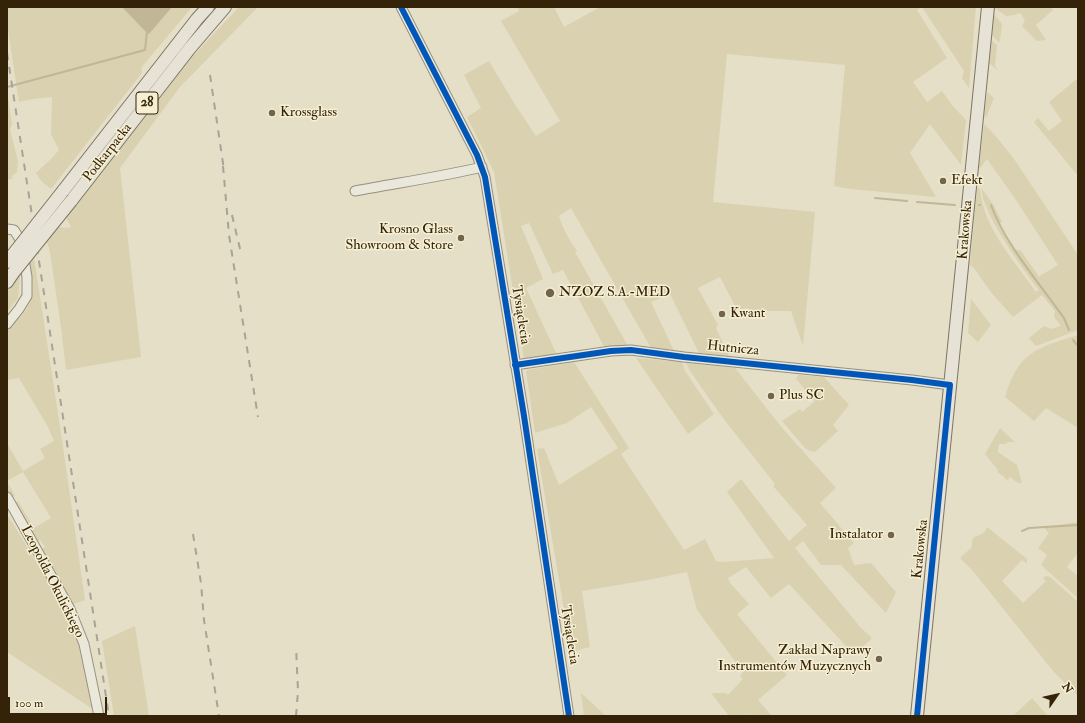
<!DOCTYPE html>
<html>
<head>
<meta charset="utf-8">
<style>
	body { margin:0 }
	#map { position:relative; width:1085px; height:723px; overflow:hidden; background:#e5dfc8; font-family:"IM FELL Double Pica",serif }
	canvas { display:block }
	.frame { position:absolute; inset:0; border:8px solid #342308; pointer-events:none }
	.north { position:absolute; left:1037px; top:675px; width:40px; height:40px; -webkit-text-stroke:3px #f6efd3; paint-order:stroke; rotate:56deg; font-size:11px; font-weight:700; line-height:16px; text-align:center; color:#342308 }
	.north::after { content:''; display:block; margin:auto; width:14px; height:18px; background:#342308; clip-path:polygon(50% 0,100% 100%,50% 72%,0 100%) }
	.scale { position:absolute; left:8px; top:697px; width:99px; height:18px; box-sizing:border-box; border:2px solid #342308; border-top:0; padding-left:5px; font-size:12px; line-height:14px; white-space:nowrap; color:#342308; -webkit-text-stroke:3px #f6efd3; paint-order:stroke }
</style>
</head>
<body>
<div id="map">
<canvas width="1085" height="723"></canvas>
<div class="frame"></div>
<div class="north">N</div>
<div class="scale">100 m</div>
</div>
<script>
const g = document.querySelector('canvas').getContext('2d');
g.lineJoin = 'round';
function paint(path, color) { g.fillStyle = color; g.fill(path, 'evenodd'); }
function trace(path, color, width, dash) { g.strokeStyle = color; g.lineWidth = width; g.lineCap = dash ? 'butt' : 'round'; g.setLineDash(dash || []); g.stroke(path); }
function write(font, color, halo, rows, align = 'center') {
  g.font = font + ' "IM FELL Double Pica",serif'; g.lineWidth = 3; g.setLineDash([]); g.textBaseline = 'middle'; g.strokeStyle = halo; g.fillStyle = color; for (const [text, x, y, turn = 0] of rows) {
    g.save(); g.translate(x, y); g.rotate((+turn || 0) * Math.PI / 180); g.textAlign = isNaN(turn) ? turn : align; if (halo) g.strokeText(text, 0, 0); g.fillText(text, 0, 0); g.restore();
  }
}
paint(new Path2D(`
	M 7,7 L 192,7 L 141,68 L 142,73 L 51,189 L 41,181 L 36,173 L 53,157 L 59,150 L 51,134 L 52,97 L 33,99 L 19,102 L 7,24 Z
	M 239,7 L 258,7 L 180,87 L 120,168 L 141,357 L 66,370 L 61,327 L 50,252 L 47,242 L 58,227 L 66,228 L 71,227 L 66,218 L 108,163 L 191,58 Z
	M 517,7 L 554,7 L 564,27 L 600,7 L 976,7 L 969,88 L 962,78 L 964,71 L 922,7 L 917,10 L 947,58 L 913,82 L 927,102 L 942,91 L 952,105 L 966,120 L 961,165 L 930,124 L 910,153 L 936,197 L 850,189 L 834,186 L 845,65 L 727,54 L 713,202 L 815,212 L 803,346 L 791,311 L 750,311 L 748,308 L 737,310 L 720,277 L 698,288 L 718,325 L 716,328 L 729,356 L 699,353 L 670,294 L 651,302 L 674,351 L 651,348 L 571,208 L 559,216 C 563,229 569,240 577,251 L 575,252 L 628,346 L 605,348 L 563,270 L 553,274 L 529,223 L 521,226 L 543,279 L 526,288 L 557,355 L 524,360 L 494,172 L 467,117 L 481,108 L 464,75 L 489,61 L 514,103 L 536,136 L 560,121 L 501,21 L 519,11 Z
	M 995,7 L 1050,7 L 1053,10 L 1036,25 L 1046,40 L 1037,41 L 1022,26 L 1025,21 L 1021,14 L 1019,13 L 1014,15 L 1006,16 L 995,8 Z
	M 994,14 L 1002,24 L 1000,41 L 999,42 L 992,36 Z
	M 992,41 L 997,45 L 995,66 L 999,71 L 989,63 Z
	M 1078,74 L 1078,176 L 1034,122 L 1038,118 L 1049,131 L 1062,121 L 1049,102 L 1078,78 L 1077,76 Z
	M 7,91 L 12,124 L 10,130 L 18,161 L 17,172 L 11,177 L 14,178 L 7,180 Z
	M 987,92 L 994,98 L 986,118 L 984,117 Z
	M 984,124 L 994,134 L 1014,159 L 1078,255 L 1078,330 L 1036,346 L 1029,338 L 1044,326 L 1051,329 L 1061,326 L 1054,317 L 1055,311 L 1042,295 L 1013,317 L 990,291 L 974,268 L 970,265 L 977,188 L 980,188 C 983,228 1014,260 1036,292 L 1039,290 C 1025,272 980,210 982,189 L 993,204 L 1002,222 L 998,224 L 1013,249 L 1021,251 L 1038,275 L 1038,277 L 1058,265 L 1016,200 L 987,159 L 980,168 L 979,168 Z
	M 34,258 L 61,433 L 85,600 L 71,605 L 41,550 L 45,547 L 40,540 L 37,542 L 15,503 L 18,501 L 34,528 L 51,518 L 23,472 L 7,481 L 15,496 L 12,497 L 7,490 L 7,443 L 23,471 L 45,458 L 40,449 L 54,441 L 48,427 L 19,378 L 7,380 L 7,332 C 13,324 20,318 26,310 C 36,296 32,279 30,263 Z
	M 20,275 L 18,298 L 7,312 L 7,291 Z
	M 971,299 L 991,325 L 978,342 L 968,333 Z
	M 1078,335 L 1078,428 L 1046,408 L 1034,421 L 1005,397 C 1018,352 1037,348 1078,335 Z
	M 636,358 L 682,362 L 685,371 L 714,414 L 688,434 Z
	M 574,362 L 629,448 L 621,454 L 684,550 L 705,539 L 716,561 L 722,562 L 774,558 L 727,492 L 741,479 L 789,541 L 807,525 L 773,486 L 775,484 L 723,418 L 690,371 L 686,363 L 735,368 L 783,429 L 836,488 L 820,503 L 854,543 L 848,548 L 854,565 L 871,563 L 896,592 L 886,613 L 841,565 L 821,565 L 803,541 L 795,548 L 861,628 L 872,638 L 855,654 L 845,645 L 789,584 L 771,598 L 746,567 L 728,578 L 730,583 L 749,604 L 737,614 L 787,675 L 758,700 L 772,716 L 747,716 L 745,714 L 743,716 L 729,716 L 711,693 L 726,693 L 728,695 L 743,679 L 740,676 L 743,672 L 697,610 L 687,572 L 648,580 L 582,591 L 590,647 L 571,652 L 537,449 L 544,448 L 559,485 L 618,448 L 591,407 L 567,423 L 535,433 L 526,371 L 528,370 Z
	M 798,375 L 824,377 L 849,405 L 833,425 L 838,431 L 815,452 L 810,451 L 805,448 L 782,421 L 800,409 L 802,412 L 815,401 L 796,379 Z
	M 1000,428 L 1015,442 L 1008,442 L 1005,444 L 999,444 L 998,452 L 1017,465 L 1022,483 L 1018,483 L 1010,477 L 1007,480 L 1002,475 L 997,472 L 998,470 L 985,454 Z
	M 9,517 L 68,614 L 81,644 L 94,710 L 7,652 L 7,518 Z
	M 1078,522 L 1078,555 L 1077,554 L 1067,567 L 1078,576 L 1078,598 L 1041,565 L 1047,555 L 1038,548 L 1049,533 L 1043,527 Z
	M 987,527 L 1027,559 L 1027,562 L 1026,563 L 1022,560 L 1002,581 L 1023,603 L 1046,581 L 1043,578 L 1046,576 L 1050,577 L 1078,602 L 1078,696 L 1053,671 L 973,571 L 960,558 L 972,547 L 972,541 L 974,537 C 980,535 985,534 987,527 Z
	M 135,626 L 149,716 L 114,716 L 102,641 Z
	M 581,693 L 606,716 L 584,716 Z
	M 1032,698 L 1048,716 L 1013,716 Z`), '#dad1b0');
paint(new Path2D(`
	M 122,7 L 172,7 L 149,34 L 146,32 Z`), '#c1b695');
trace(new Path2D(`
	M 7,87 L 145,50 L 147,31
	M 875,198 L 907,201
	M 917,202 L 955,205
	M 979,205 L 980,205
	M 991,205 C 1005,244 1040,284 1064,318 L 1069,330
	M 1073,340 L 1078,346
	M 1022,531 L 1029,528 L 1078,525`), '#c1b695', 2);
const minor = new Path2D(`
	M 401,7 L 477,155 L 485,177 L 524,416 L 569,716
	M 355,191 C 397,183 440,177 482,167
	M 7,229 L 14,230 L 21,241 L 27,277 L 27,296 L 19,309 L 7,324
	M 515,365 L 611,351 L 631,350 L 684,357 L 912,380 L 950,385
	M 7,497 L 70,609 L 84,644 L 99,716`);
const major = new Path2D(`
	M 63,191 L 197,19 L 208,7
	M 71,201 L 190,48 L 225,7
	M 7,282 L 13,273
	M 917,716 L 988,7`);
trace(minor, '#95907f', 11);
trace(major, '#7c7666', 14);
trace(minor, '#eae7db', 9);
trace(major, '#e6e2d6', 12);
trace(new Path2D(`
	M 7,53 L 109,716
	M 210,75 L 224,170
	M 223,166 L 229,235 L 258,417
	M 232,215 L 241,253
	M 193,534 L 201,583 L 204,620 L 219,716
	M 296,716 L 298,691 L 296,647`), '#a7a397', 2, [7, 7]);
const majorBridge = new Path2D(`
	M 7,262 L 63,191
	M 13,273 L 71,201`);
trace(majorBridge, '#7c7666', 14, []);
trace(majorBridge, '#e6e2d6', 12);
trace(new Path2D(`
	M 401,7 L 477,155 L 485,177 L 524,416 L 569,716
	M 515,365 L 611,351 L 631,350 L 684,357 L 912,380 L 950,385 L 917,716`), '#0057b8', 6);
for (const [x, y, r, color] of [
	[272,113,4,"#72654b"],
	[943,181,4,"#72654b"],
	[461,238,4,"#72654b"],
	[550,293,5,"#72654b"],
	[722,314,4,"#72654b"],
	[771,396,4,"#72654b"],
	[891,535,4,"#72654b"],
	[879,659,4,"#72654b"]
]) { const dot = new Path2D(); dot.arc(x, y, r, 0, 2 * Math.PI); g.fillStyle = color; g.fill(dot); trace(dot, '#f6efd3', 1.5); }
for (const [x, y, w] of [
	[147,103,22]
]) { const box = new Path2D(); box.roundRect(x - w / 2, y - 11, w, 22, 3); g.fillStyle = '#f6efd3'; g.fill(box); trace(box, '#342308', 1); }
write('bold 13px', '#342308', null, [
	["28",147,103]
]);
write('14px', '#342308', '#f6efd3', [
	["Krossglass",280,113],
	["Efekt",951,181],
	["Krosno Glass",453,230,"right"],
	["Showroom & Store",453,246,"right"],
	["NZOZ S.A.-MED",559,293],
	["Kwant",730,314],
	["Plus SC",779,396],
	["Instalator",883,535,"right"],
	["Zakład Naprawy",871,651,"right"],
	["Instrumentów Muzycznych",871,667,"right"]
], 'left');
write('14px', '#342308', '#f6efd3', [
	["Podkarpacka",108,153,-52],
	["Krakowska",966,230,-85],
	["Tysiąclecia",520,315,81],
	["Hutnicza",733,349,6],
	["Krakowska",921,549,-84],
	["Leopolda Okulickiego",52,582,63],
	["Tysiąclecia",569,635,81]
]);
</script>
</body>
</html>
